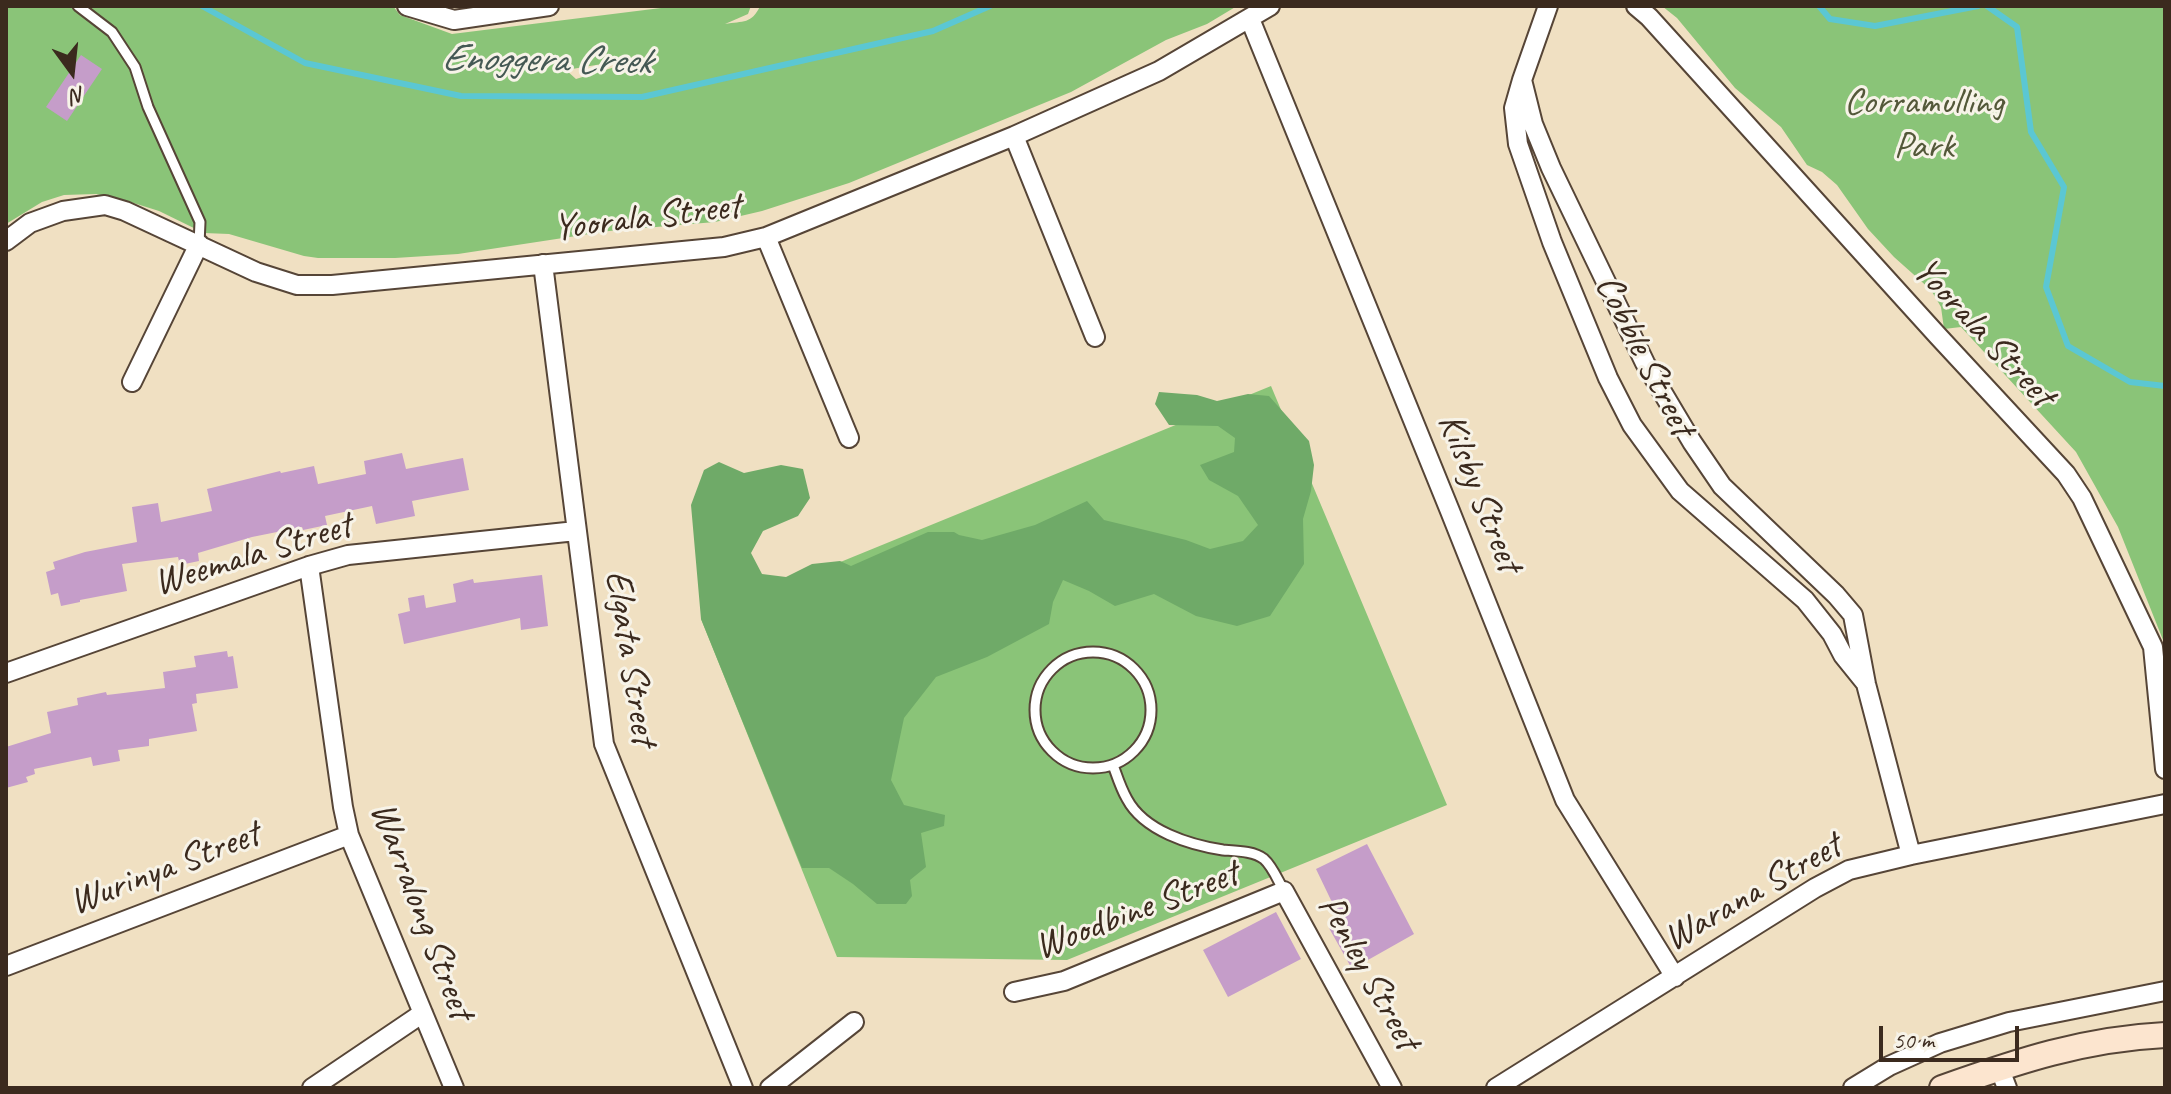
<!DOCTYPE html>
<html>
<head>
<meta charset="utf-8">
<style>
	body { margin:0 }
	#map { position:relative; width:2171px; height:1094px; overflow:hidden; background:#f0e0c2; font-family:Caveat,sans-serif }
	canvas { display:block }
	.frame { position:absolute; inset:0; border:8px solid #3b2a1e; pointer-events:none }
	.north { position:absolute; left:32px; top:32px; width:80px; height:80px; -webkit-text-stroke:6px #f7f3e8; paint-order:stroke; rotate:165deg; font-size:22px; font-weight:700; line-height:32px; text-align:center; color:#3b2a1e }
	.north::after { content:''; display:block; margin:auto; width:28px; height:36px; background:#3b2a1e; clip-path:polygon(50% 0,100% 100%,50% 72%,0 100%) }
	.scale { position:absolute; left:1879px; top:1026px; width:140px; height:36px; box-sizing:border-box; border:4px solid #3b2a1e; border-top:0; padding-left:10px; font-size:24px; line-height:28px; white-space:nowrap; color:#3b2a1e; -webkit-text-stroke:6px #f7f3e8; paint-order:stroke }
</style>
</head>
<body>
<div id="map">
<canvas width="2171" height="1094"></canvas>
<div class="frame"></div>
<div class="north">N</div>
<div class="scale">50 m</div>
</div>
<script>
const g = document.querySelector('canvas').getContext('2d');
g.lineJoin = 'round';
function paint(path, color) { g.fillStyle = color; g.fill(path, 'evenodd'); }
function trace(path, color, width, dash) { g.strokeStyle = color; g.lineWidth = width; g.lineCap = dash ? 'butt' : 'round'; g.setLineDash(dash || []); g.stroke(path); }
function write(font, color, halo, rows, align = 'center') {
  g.font = font + ' Caveat,sans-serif'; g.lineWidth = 6; g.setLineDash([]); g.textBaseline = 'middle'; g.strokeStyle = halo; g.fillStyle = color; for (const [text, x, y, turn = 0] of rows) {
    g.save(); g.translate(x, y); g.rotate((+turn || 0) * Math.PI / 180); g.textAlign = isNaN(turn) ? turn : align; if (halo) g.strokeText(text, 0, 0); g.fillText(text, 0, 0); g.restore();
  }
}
paint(new Path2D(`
	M 6,6 L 393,6 L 400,15 L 452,34 L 677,6 L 751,6 L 748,14 L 725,24 C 743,21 752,24 760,6 L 1237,6 L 1207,24 L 1166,40 L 1071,92 L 849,183 L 762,211 L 715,222 L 609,231 L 458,254 L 395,258 L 318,258 L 304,256 L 229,234 L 204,233 L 159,211 L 124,200 L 96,194 L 64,195 L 42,202 L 6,224 ZM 632,59 L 631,62 L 576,79 L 566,70 Z
	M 1662,6 L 2165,6 L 2165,645 L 2118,527 L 2076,452 L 1961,327 L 1944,329 L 1941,307 L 1931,290 L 1894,257 L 1868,229 L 1837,185 L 1822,172 L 1807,165 L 1781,127 L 1735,88 L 1677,18 Z
	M 1271,386 L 1447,805 L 1067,960 L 837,957 L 701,619 Z`), '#8ac478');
paint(new Path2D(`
	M 1159,392 L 1197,395 L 1217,401 L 1248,394 L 1269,396 L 1309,441 L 1314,465 L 1311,491 L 1303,519 L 1304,564 L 1270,616 L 1237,626 L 1196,616 L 1154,594 L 1115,606 L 1089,591 L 1063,580 L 1053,602 L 1049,624 L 987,657 L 936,677 L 904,718 L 891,780 L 904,805 L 945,815 L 944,826 L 921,833 L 926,867 L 910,880 L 912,896 L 906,904 L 877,904 L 853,884 L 829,868 L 802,868 L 701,619 L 691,505 L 704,470 L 719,462 L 744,473 L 781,465 L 803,469 L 810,498 L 798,516 L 763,531 L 751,553 L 762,574 L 786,577 L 812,564 L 840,561 L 851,566 L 928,532 L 954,532 L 959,535 L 982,540 L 1035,525 L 1087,501 L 1104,520 L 1186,540 L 1210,549 L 1243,541 L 1258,525 L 1238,496 L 1209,480 L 1200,465 L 1234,452 L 1235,438 L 1218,426 L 1169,425 L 1155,404 Z`), '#6faa68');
trace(new Path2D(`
	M 202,6 L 305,63 L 461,96 L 642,97 L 933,31 L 990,6
	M 1819,6 L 1830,19 L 1875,26 L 1978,6
	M 1987,6 L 2017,27 L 2031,132 L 2064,187 L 2046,287 L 2068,346 L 2130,382 L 2165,386`), '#5bc7d3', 6);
paint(new Path2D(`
	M 81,55 L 102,69 L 67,121 L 46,107 Z
	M 402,453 L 406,469 L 463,458 L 469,490 L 412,501 L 415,516 L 376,524 L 372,506 L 325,516 L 327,525 L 303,530 L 302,527 L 252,537 L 198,553 L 199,561 L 180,565 L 178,557 L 122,564 L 127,591 L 80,600 L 80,602 L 61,606 L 58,593 L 51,595 L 46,572 L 55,569 L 53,562 L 85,552 L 137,542 L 132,507 L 158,503 L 161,522 L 212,511 L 207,489 L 280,471 L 281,473 L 314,466 L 318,484 L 366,474 L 364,461 Z
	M 542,575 L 548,626 L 521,630 L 520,618 L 404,644 L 398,614 L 410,611 L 408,598 L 424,595 L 426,608 L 456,602 L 453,584 L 473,579 L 474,583 Z
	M 227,651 L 228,657 L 233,656 L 238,688 L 196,694 L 197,703 L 192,704 L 197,731 L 149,739 L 149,746 L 118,750 L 120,761 L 93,766 L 91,757 L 34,769 L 35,774 L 26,777 L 28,782 L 6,788 L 6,747 L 51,733 L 47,712 L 78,705 L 77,698 L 106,692 L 107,695 L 165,688 L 163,672 L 196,667 L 194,656 Z
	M 1367,844 L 1414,934 L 1352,969 L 1329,928 L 1341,921 L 1316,869 Z
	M 1276,912 L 1301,959 L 1228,997 L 1203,950 Z`), '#c59dc9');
const service = new Path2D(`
	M 78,6 L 112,32 L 135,67 L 148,107 L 200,222 L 199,244
	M1035 710a58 58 0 1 1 116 0a58 58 0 1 1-116 0Z
	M 1113,765 C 1117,776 1121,789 1127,799 C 1144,831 1190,845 1223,850 C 1236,851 1254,851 1264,859 C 1273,867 1278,881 1284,891`);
const minor = new Path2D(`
	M 407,6 L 454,20 L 549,6
	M 1548,6 L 1522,80 L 1514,108 L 1518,144 L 1552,242 L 1608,378 L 1632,425 L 1680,491 L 1805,600 L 1832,634 L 1843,655 L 1864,681
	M 1636,6 L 1649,17 L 1938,336 L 2066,474 L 2082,498 L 2153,647 L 2165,769
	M 1250,19 L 1450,511 L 1565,800 L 1675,977
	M 1522,80 L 1533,124 L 1551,168 L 1645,363 L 1692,442 L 1722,486 L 1836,595 L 1853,615 L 1866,684 L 1911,855
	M 1014,136 L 1095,337
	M 766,237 L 849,438
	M 6,241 L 30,223 L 63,211 L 105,205 L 125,211 L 256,272 L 297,285 L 332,285 L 724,247 L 766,237 L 1014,136 L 1159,71 L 1270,6
	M 543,264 L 604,744 L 743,1088
	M 132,382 L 199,244
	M 309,566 L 343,807 L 349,835 L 454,1088
	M 6,673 L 309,566 L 348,555 L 576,531
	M 6,966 L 349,835
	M 1014,992 L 1064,981 L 1284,891 L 1392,1088
	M 1999,1067 L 2007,1088
	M 312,1088 L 423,1013
	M 770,1088 L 854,1022
	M 1496,1088 L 1815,888 L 1849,870 L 1911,855 L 2165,804
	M 1853,1088 L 1889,1066 L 1940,1043 L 2009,1022 L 2165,991`);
const secondary = new Path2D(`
	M 1942,1088 C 2018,1061 2084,1039 2165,1035`);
trace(service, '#564537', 13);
trace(minor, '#564537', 22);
trace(secondary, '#564537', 28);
trace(service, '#fff', 9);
trace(minor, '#fff', 18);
trace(secondary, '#fce5cf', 24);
write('38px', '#535839', '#f7f3e8', [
	["Corramulling",1924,103],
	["Park",1924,147]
]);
write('38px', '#3b2a1e', '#f7f3e8', [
	["Yoorala Street",647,218,-7],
	["Yoorala Street",1983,333,47],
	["Cobble Street",1644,356,63],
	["Kilsby Street",1479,493,68],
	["Weemala Street",253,555,-17],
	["Elgata Street",630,658,81],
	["Wurinya Street",165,869,-21],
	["Warana Street",1753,893,-30],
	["Warralong Street",421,911,69],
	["Woodbine Street",1137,911,-21],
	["Penley Street",1368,973,61]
]);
write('italic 40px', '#455954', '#f7f3e8', [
	["Enoggera Creek",546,61,1]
]);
</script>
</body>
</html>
